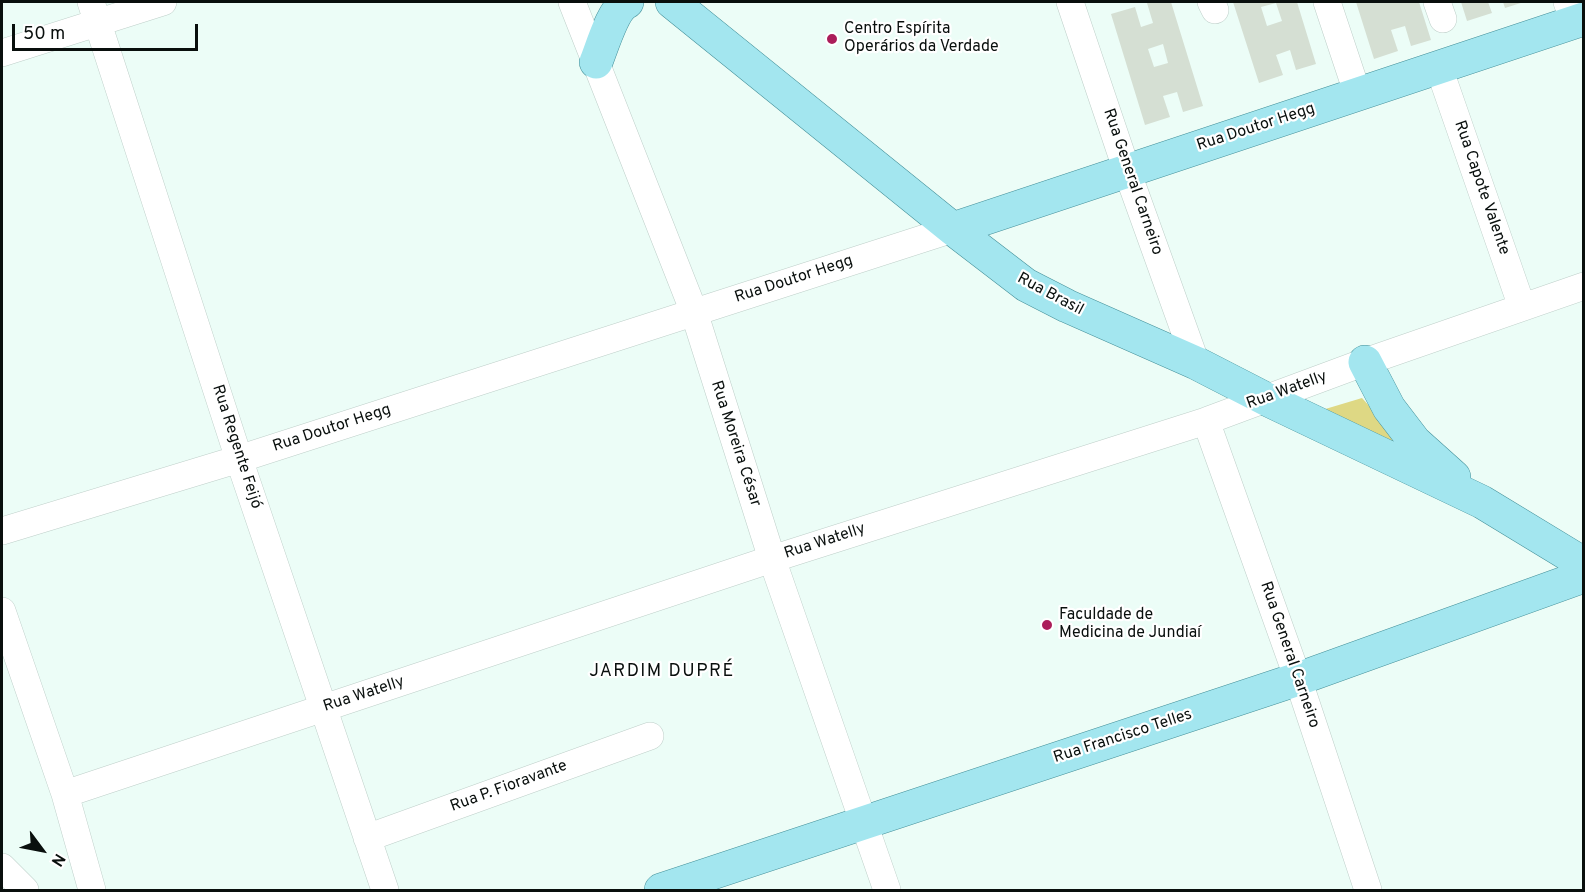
<!DOCTYPE html>
<html>
<head>
<meta charset="utf-8">
<style>
	body { margin:0 }
	#map { position:relative; width:1585px; height:892px; overflow:hidden; background:#ecfdf7; font-family:Overpass,sans-serif }
	canvas { display:block }
	.frame { position:absolute; inset:0; border:3px solid #090f0d; pointer-events:none }
	.north { position:absolute; left:12px; top:820px; width:60px; height:60px; -webkit-text-stroke:4px #fff; paint-order:stroke; rotate:122deg; font-size:16px; font-weight:700; line-height:24px; text-align:center; color:#090f0d }
	.north::after { content:''; display:block; margin:auto; width:21px; height:27px; background:#090f0d; clip-path:polygon(50% 0,100% 100%,50% 72%,0 100%) }
	.scale { position:absolute; left:12px; top:24px; width:186px; height:27px; box-sizing:border-box; border:3px solid #090f0d; border-top:0; padding-left:8px; font-size:18px; line-height:21px; white-space:nowrap; color:#090f0d; -webkit-text-stroke:4px #fff; paint-order:stroke }
</style>
</head>
<body>
<div id="map">
<canvas width="1585" height="892"></canvas>
<div class="frame"></div>
<div class="north">N</div>
<div class="scale">50 m</div>
</div>
<script>
const g = document.querySelector('canvas').getContext('2d');
g.lineJoin = 'round';
function paint(path, color) { g.fillStyle = color; g.fill(path, 'evenodd'); }
function trace(path, color, width, dash) { g.strokeStyle = color; g.lineWidth = width; g.lineCap = dash ? 'butt' : 'round'; g.setLineDash(dash || []); g.stroke(path); }
function write(font, color, halo, rows, align = 'center') {
  g.font = font + ' Overpass,sans-serif'; g.lineWidth = 4.5; g.setLineDash([]); g.textBaseline = 'middle'; g.strokeStyle = halo; g.fillStyle = color; for (const [text, x, y, turn = 0] of rows) {
    g.save(); g.translate(x, y); g.rotate((+turn || 0) * Math.PI / 180); g.textAlign = isNaN(turn) ? turn : align; if (halo) g.strokeText(text, 0, 0); g.fillText(text, 0, 0); g.restore();
  }
}
paint(new Path2D(`
	M 1362,398 L 1418,460 L 1312,413 Z`), '#ded884');
paint(new Path2D(`
	M 1151,2 L 1171,2 L 1203,106 L 1183,112 L 1177,92 L 1163,96 L 1170,117 L 1145,125 L 1111,14 L 1135,7 L 1141,27 L 1153,23 L 1147,3 ZM 1163,44 L 1168,63 L 1154,67 L 1148,49 Z
	M 1233,2 L 1297,2 L 1316,64 L 1296,70 L 1290,50 L 1276,55 L 1283,75 L 1259,83 ZM 1276,3 L 1282,21 L 1267,26 L 1261,7 Z
	M 1356,2 L 1419,2 L 1431,40 L 1411,46 L 1405,26 L 1391,30 L 1398,51 L 1374,59 Z
	M 1461,2 L 1488,2 L 1492,13 L 1467,21 Z
	M 1503,2 L 1524,2 L 1505,8 Z`), '#d5dfd3');
const minor = new Path2D(`
	M 91,2 L 239,459 L 385,890
	M 572,2 L 694,312 L 772,559 L 887,890
	M 1070,2 L 1127,171 L 1196,363
	M 1211,2 L 1215,10
	M 1327,2 L 1358,95
	M 1437,2 L 1443,19
	M 1567,2 L 1574,22
	M 2,53 L 163,2
	M 1439,68 L 1522,307
	M 1206,421 L 1298,679 L 1368,890
	M 2,531 L 239,459 L 953,229
	M 2,611 L 65,794 L 92,890
	M 65,794 L 772,559 L 1206,421 L 1365,362 L 1584,286
	M 367,838 L 650,736
	M 2,867 L 25,890`);
const major = new Path2D(`
	M 672,2 L 953,229 L 1026,285 L 1067,306 L 1196,363 L 1266,399 L 1482,502 L 1584,564
	M 596,62 C 602,47 613,9 627,2
	M 953,229 L 1584,19
	M 1365,362 L 1389,408 L 1415,442 L 1454,477
	M 661,890 L 1298,679 L 1584,576`);
trace(minor, '#becfc9', 28);
trace(major, '#459099', 34);
trace(minor, '#fff', 27);
trace(major, '#a3e6ef', 33);
for (const [x, y, r, color] of [
	[832,39,6,"#ab1d5a"],
	[1047,625,6,"#ab1d5a"]
]) { const dot = new Path2D(); dot.arc(x, y, r, 0, 2 * Math.PI); g.fillStyle = color; g.fill(dot); trace(dot, '#fff', 2); }
write('16px', '#090f0d', '#fff', [
	["Centro Espírita",844,30],
	["Operários da Verdade",844,48],
	["Faculdade de",1059,616],
	["Medicina de Jundiaí",1059,634]
], 'left');
write('16px', '#090f0d', '#fff', [
	["Rua Doutor Hegg",1256,128,-18],
	["Rua General Carneiro",1132,182,71],
	["Rua Capote Valente",1481,188,71],
	["Rua Doutor Hegg",794,280,-18],
	["Rua Brasil",1050,295,28],
	["Rua Watelly",1287,391,-20],
	["Rua Doutor Hegg",332,429,-18],
	["Rua Moreira César",735,444,72],
	["Rua Regente Feijó",236,447,72],
	["Rua Watelly",825,542,-18],
	["Rua General Carneiro",1289,655,71],
	["Rua Watelly",364,695,-18],
	["Rua Francisco Telles",1123,737,-18],
	["Rua P. Fioravante",509,787,-20]
]);
g.letterSpacing = '1.5px';
write('18px', '#090f0d', '#fff', [
	["JARDIM DUPRÉ",662,672]
]);
g.letterSpacing = '0px';
</script>
</body>
</html>
